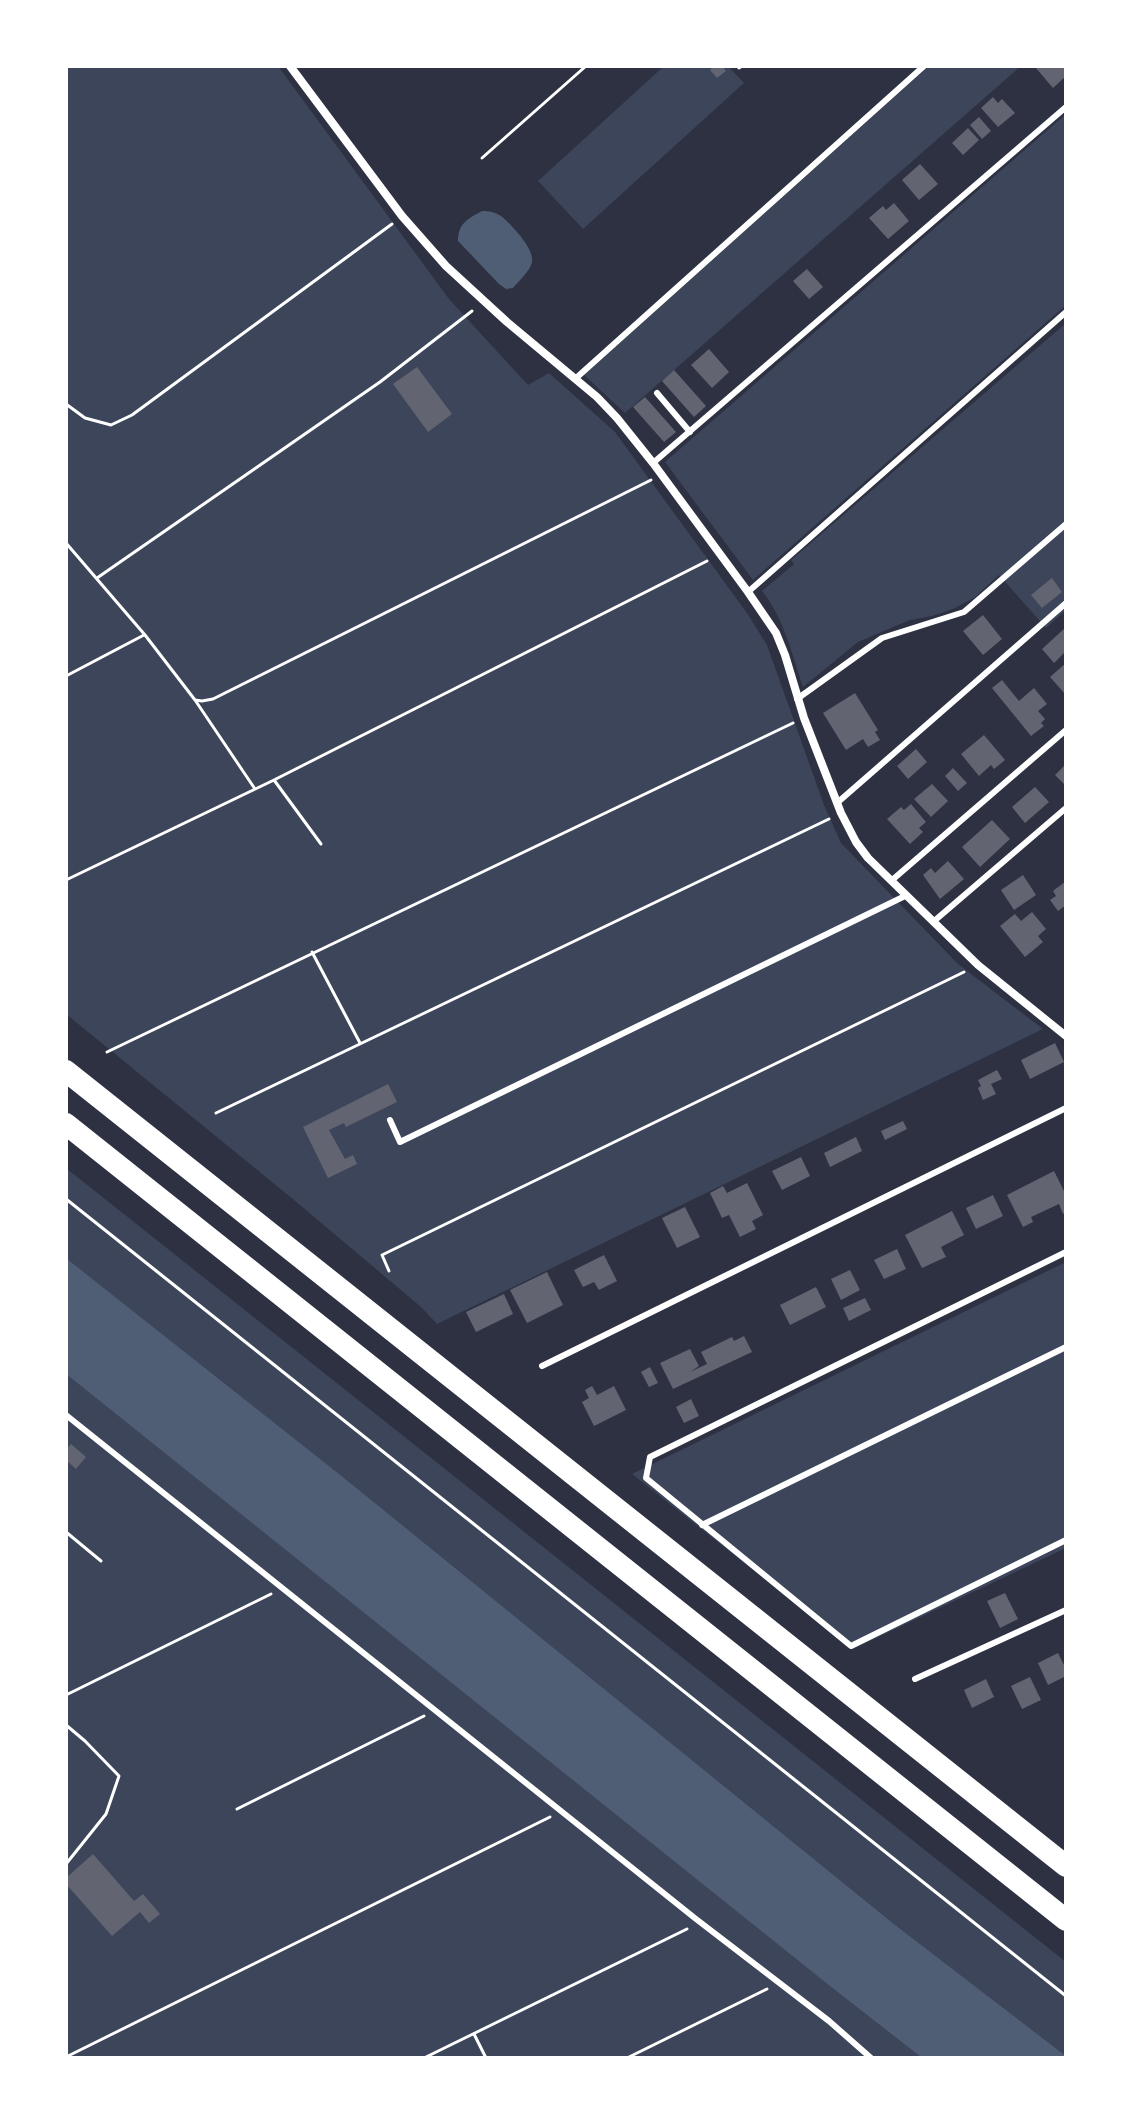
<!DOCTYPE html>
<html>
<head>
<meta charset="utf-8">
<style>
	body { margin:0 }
	#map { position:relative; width:1132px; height:2124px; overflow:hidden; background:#2d3142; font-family:Montserrat,sans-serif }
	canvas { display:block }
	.frame { position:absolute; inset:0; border:68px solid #fff; pointer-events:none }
</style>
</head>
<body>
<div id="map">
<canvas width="1132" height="2124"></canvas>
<div class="frame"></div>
</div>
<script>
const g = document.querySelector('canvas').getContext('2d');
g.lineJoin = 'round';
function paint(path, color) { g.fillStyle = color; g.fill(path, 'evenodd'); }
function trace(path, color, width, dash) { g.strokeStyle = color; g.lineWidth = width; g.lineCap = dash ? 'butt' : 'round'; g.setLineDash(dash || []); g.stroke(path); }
paint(new Path2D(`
	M 66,66 L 278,66 L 449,299 L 528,385 L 549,373 L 615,432 L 747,613 L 767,645 L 824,805 L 841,843 L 958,964 L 1043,1029 L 437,1324 L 421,1307 L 294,1200 L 66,1014 Z
	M 664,66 L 728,66 L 744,83 L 583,229 L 538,181 Z
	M 929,66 L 1021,66 L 625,413 L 584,375 Z
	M 1066,114 L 1066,305 L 753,580 L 665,462 Z
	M 1066,323 L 1066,610 L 1046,628 L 999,575 L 974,598 L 953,609 L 932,616 L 910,620 L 858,642 L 803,687 C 792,655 784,618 762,591 L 794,564 L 791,560 Z
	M 66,1168 L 1066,1962 L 1066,2056 L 894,1924 L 343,1477 L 66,1258 Z
	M 1066,1262 L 1066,1548 L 853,1649 L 632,1474 Z
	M 66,1374 L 826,1983 L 922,2058 L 66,2058 Z`), '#3c4559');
paint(new Path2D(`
	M 482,211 C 489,211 495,212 501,216 C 510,223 535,249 532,262 C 530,271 519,281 513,288 L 506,289 L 499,284 L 458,241 C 458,224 467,219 482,211 Z
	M 66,1258 L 343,1477 L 894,1924 L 1066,2056 L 1066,2058 L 922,2058 L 826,1983 L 66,1374 Z`), '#4f5d75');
paint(new Path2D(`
	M 714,66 L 722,66 L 726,71 L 717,78 L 710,70 Z
	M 1037,66 L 1065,66 L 1066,76 L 1053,88 L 1035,67 Z
	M 993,97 L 998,103 L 1002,99 L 1015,113 L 998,127 L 981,108 Z
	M 979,117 L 991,131 L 982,139 L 970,125 Z
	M 968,128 L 979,140 L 963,155 L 952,143 Z
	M 920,164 L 938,184 L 919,200 L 902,180 Z
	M 894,203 L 909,221 L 888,239 L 869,218 L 883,206 L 886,210 Z
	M 807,269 L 823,287 L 809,299 L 793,281 Z
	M 709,349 L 729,372 L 712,388 L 691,365 Z
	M 417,367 L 452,414 L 428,432 L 393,384 Z
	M 674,370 L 706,406 L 694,417 L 662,381 Z
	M 645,397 L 676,432 L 664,442 L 633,407 Z
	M 1052,578 L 1062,592 L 1042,608 L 1031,595 Z
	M 983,615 L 1002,639 L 983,655 L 963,631 Z
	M 1066,627 L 1066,651 L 1054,663 L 1042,649 Z
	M 1066,663 L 1066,695 L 1050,677 Z
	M 1002,680 L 1019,701 L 1034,688 L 1047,704 L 1038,711 L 1045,719 L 1041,723 L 1044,726 L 1031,736 L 992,688 Z
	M 855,693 L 878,730 L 875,732 L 880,740 L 868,747 L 863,739 L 846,750 L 823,713 Z
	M 984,735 L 1005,760 L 994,769 L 991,765 L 979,776 L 961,754 Z
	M 916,749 L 927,762 L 908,779 L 897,766 Z
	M 1066,764 L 1066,786 L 1055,775 Z
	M 953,768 L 967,783 L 958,791 L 945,776 Z
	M 932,784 L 948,801 L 931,817 L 914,799 Z
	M 1035,787 L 1049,802 L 1025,823 L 1012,807 Z
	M 911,804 L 926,822 L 919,828 L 923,832 L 910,844 L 887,819 L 901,807 L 904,810 Z
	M 992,820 L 1010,839 L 980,867 L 962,847 Z
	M 948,861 L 964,879 L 940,899 L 923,875 L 931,868 L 935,873 Z
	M 1023,875 L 1036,895 L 1014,910 L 1001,890 Z
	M 1066,881 L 1066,905 L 1058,911 L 1050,900 L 1056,896 L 1053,891 Z
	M 1032,912 L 1046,929 L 1038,936 L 1043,942 L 1025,957 L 1000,926 L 1015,914 L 1021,921 Z
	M 1055,1043 L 1064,1062 L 1030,1079 L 1021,1060 Z
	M 997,1070 L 1002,1079 L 991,1084 L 996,1094 L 983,1100 L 978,1088 L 981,1086 L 978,1080 Z
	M 388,1084 L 397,1102 L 346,1127 L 344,1123 L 329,1130 L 345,1159 L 353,1155 L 357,1164 L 328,1178 L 303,1127 Z
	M 903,1121 L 907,1129 L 885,1140 L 881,1131 Z
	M 856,1137 L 862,1151 L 830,1167 L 824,1153 Z
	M 801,1157 L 810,1176 L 782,1190 L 772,1171 Z
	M 1054,1171 L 1066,1195 L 1066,1212 L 1063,1214 L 1059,1204 L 1031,1217 L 1033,1222 L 1023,1227 L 1007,1195 Z
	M 747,1183 L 763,1215 L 752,1221 L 756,1229 L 740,1237 L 729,1215 L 722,1218 L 710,1193 L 723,1186 L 727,1193 Z
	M 993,1195 L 1003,1216 L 976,1229 L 966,1208 Z
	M 685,1207 L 700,1237 L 677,1248 L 662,1218 Z
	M 952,1211 L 964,1235 L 941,1247 L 946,1257 L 922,1268 L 905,1235 Z
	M 897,1249 L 906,1269 L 884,1279 L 874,1260 Z
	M 604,1255 L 617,1281 L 599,1290 L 594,1282 L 583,1287 L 574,1270 Z
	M 850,1270 L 860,1290 L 841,1300 L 831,1279 Z
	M 547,1272 L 563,1305 L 527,1323 L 510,1290 Z
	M 816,1287 L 826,1307 L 790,1325 L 780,1305 Z
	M 504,1294 L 513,1314 L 476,1332 L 466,1312 Z
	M 865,1298 L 871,1310 L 849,1321 L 843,1308 Z
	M 744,1336 L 752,1352 L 673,1389 L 660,1363 L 690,1349 L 699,1366 L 690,1372 L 707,1364 L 701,1352 L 732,1337 L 734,1341 Z
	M 650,1367 L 658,1383 L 649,1387 L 641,1372 Z
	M 592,1386 L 597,1395 L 614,1386 L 626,1410 L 594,1426 L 582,1402 L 589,1398 L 585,1390 Z
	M 691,1399 L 699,1416 L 684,1423 L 676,1407 Z
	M 71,1444 L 86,1457 L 76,1469 L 66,1460 L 66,1450 Z
	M 1005,1593 L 1018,1619 L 1000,1628 L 987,1601 Z
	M 1058,1653 L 1066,1669 L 1066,1676 L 1048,1685 L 1038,1663 Z
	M 1030,1677 L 1041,1700 L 1022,1709 L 1011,1686 Z
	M 986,1679 L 994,1697 L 972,1708 L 964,1690 Z
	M 93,1854 L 134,1901 L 143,1894 L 160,1914 L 149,1923 L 140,1912 L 112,1936 L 66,1884 L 66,1878 Z`), '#626471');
trace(new Path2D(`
	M 737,66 L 739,68 L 742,66
	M 482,158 L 586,66
	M 66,404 L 85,418 L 111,425 L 132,415 L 392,224
	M 66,543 L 145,635 L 195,700 L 255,789
	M 97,578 L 380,382 L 472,311
	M 66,676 L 144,635
	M 195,700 L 202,701 L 213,699 L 651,480
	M 274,780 L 321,844
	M 66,880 L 274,780 L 707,561
	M 312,952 L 360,1043
	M 107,1052 L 793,723
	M 216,1113 L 829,819
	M 66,1199 L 1066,1996
	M 389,1271 L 382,1255 L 964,972
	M 66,1532 L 101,1561
	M 66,1695 L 271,1594
	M 66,1725 L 85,1741 L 119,1776 L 106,1814 L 66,1864
	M 237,1809 L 424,1716
	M 474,2034 L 486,2058
	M 66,2057 L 550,1817
	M 424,2058 L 687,1929
	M 627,2058 L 767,1989`), '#fff', 3);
trace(new Path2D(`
	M 575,379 L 924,66
	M 657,393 L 690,432
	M 653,463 L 1066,107
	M 748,592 L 1066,312
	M 797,699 L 882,638 L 964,612 L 1066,524
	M 837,803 L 1066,603
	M 891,881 L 1066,730
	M 933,922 L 1066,808
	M 390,1120 L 400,1142 L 905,896
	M 1066,1252 L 650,1457 L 646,1478 L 851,1646 L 1066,1540
	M 542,1366 L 1066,1108
	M 66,1415 L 696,1919 L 829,2021 L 871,2058
	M 702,1525 L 1066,1347
	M 915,1679 L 1066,1610`), '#fff', 6);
trace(new Path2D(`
	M 290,66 L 402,216 L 446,266 L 507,322 L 597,397 L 617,418 L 653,463 L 748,592 L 776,633 L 785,655 L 804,718 L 841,813 L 856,842 L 868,858 L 978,965 L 1066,1036`), '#fff', 8);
trace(new Path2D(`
	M 66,1071 L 1066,1866
	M 66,1124 L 1066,1920`), '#fff', 22);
</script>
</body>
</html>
